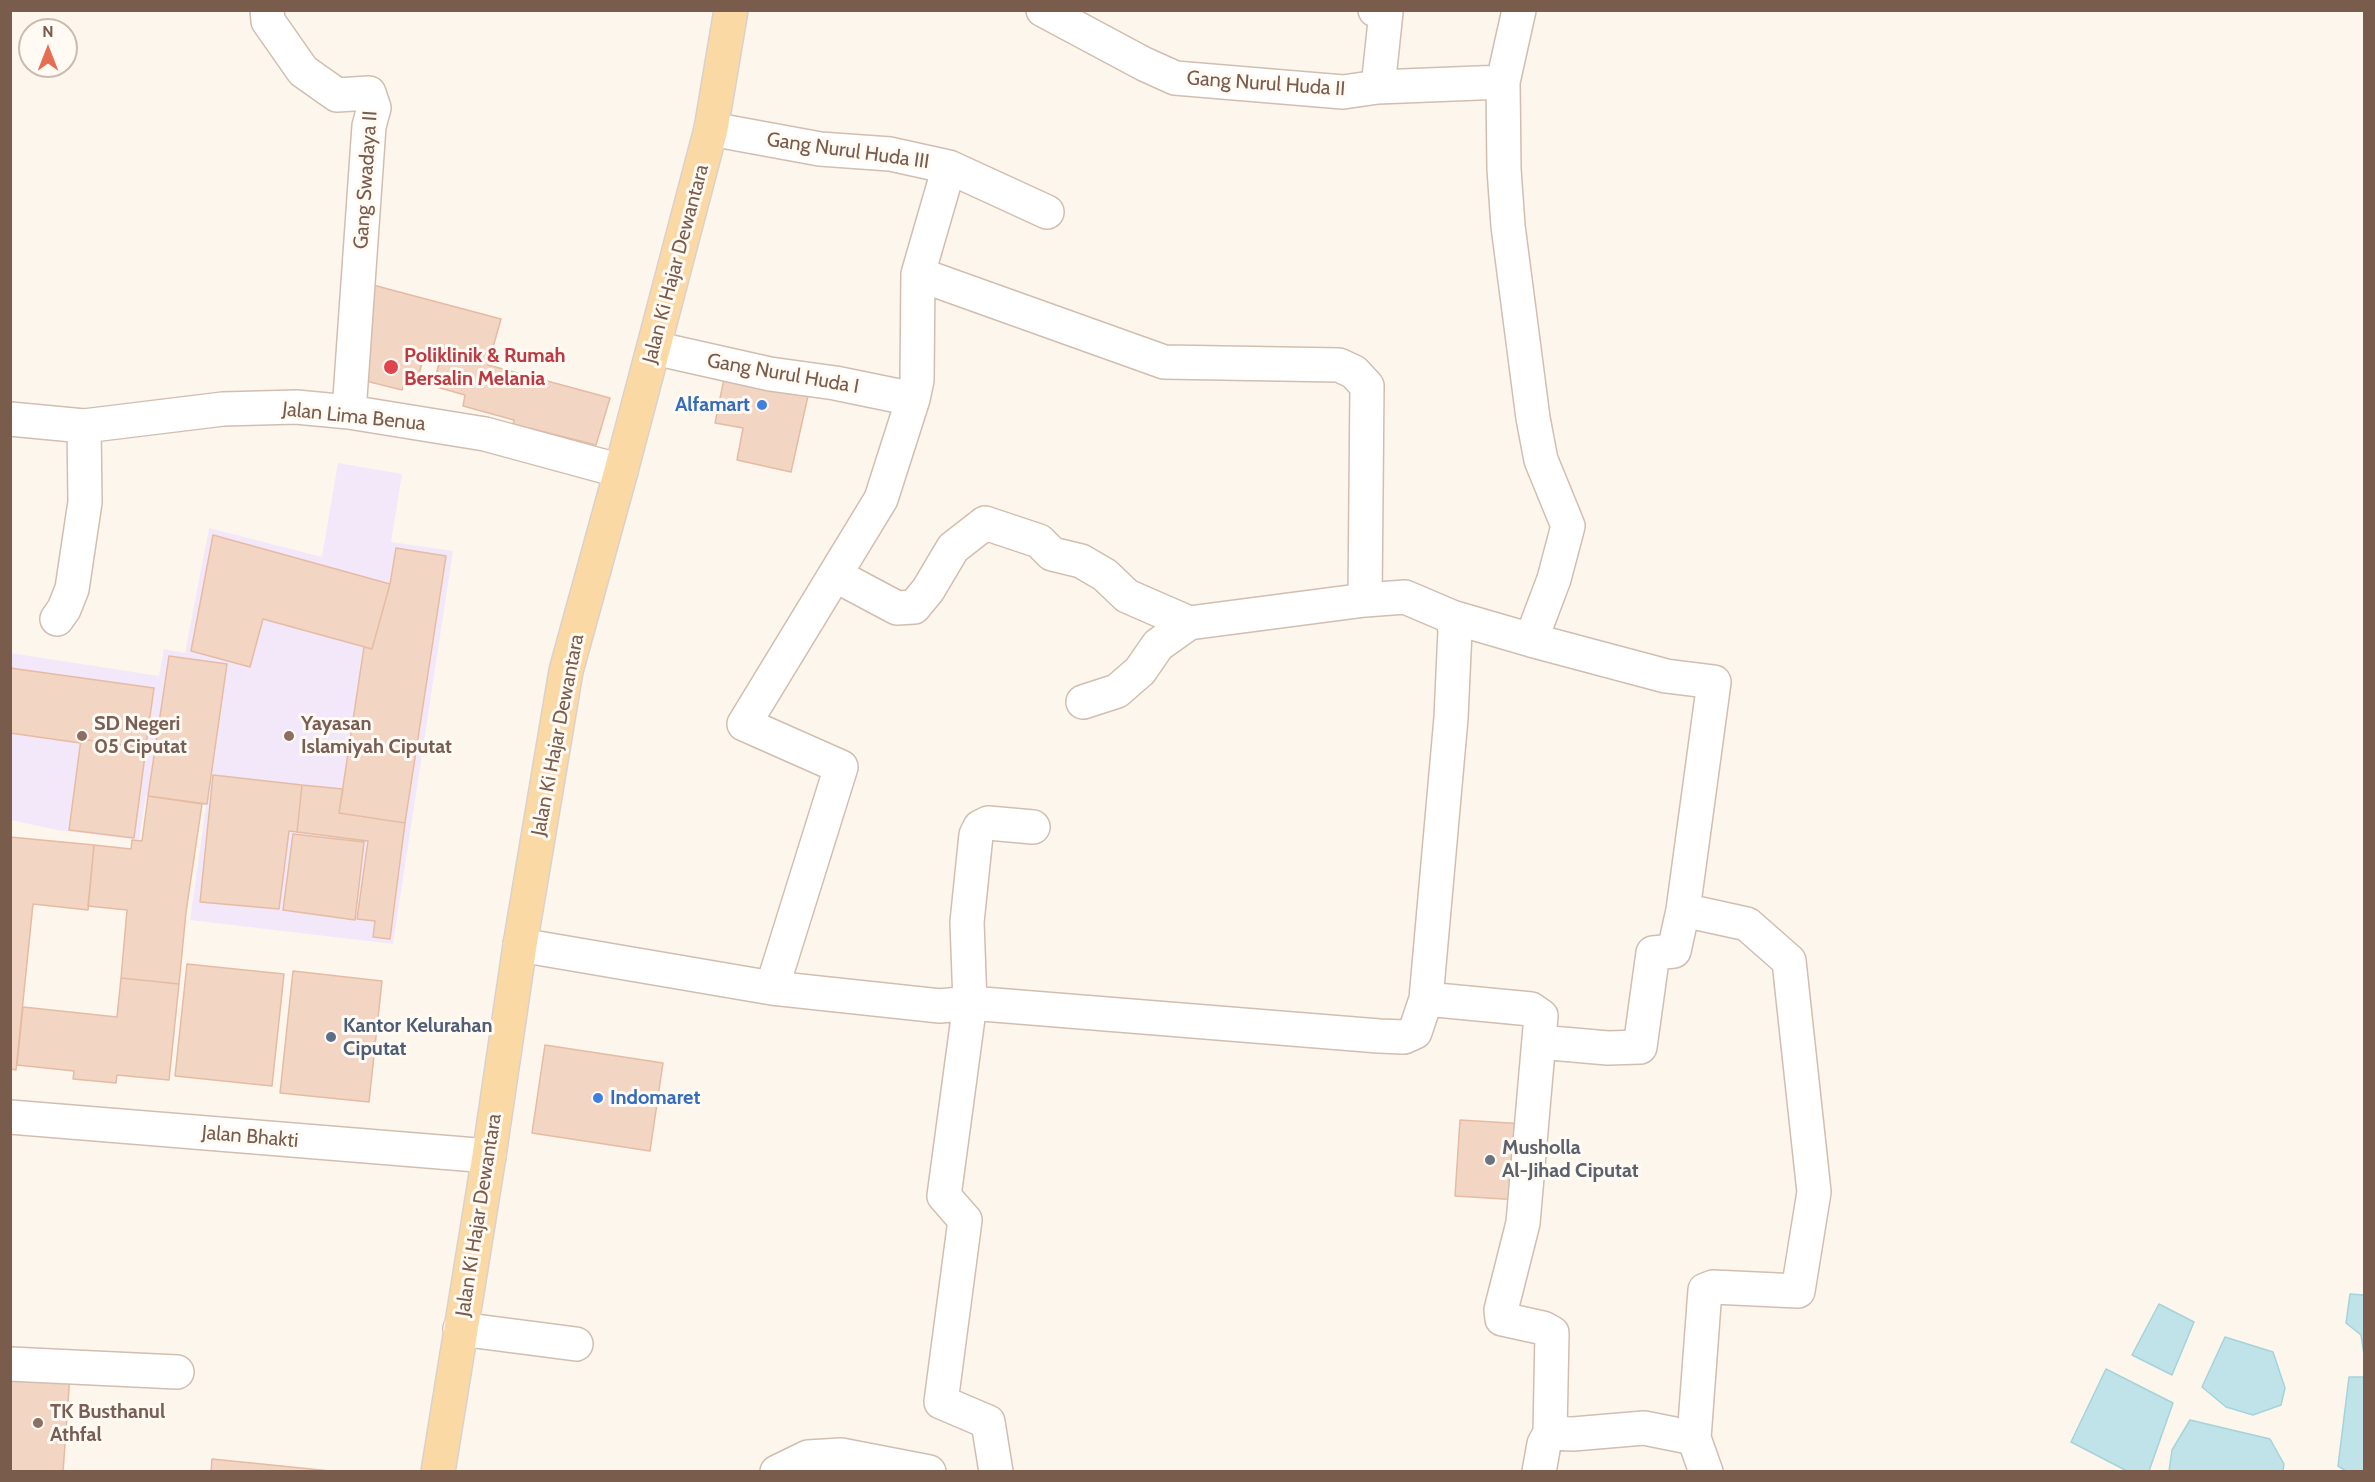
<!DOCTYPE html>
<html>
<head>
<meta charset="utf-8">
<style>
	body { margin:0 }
	#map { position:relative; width:2375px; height:1482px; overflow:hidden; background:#fdf6ec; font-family:Cabin,sans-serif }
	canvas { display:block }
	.frame { position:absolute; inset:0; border:12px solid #7a5c4d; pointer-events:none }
	.north { position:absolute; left:18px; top:18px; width:60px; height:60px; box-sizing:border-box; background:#fffaf3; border:2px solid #cabbb1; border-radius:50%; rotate:0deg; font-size:16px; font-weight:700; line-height:24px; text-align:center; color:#7a5c4d }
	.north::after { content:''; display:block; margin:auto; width:21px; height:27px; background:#e76f51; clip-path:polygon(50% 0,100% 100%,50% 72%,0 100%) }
</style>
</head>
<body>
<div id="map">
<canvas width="2375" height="1482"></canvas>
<div class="frame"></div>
<div class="north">N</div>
</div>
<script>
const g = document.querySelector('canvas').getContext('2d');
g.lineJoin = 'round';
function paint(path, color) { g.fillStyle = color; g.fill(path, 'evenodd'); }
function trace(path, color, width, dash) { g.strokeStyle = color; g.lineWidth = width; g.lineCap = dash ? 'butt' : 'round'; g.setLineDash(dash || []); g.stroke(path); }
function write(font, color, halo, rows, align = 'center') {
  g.font = font + ' Cabin,sans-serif'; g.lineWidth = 6; g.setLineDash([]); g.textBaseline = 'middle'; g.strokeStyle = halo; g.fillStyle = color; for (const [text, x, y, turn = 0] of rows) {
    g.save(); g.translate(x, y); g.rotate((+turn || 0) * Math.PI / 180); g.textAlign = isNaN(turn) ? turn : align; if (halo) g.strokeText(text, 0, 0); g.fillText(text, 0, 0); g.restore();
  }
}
paint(new Path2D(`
	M 338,463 L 402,474 L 391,542 L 453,551 L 393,944 L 190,920 L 206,806 L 146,795 L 139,840 L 57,830 L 11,820 L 10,653 L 159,676 L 164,649 L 185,653 L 209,528 L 322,557 Z`), '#f3e8fa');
const water = new Path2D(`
	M 2350,1294 L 2364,1295 L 2364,1355 L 2361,1335 L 2346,1323 Z
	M 2159,1304 L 2194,1322 L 2172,1375 L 2132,1355 Z
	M 2225,1337 L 2273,1352 L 2285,1388 L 2281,1405 L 2253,1415 L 2226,1407 L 2202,1387 Z
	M 2106,1369 L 2173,1403 L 2149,1471 L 2127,1471 L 2071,1442 Z
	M 2349,1377 L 2364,1377 L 2364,1471 L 2346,1471 L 2338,1466 Z
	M 2190,1420 L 2270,1439 L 2284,1464 L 2283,1471 L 2169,1471 L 2172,1450 Z`);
paint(water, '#bfe3e8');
trace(water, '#a5d3da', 1.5);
const building = new Path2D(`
	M 373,285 L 501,319 L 488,365 L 610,398 L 596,445 L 513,424 L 514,420 L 463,406 L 465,395 L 433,386 L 440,360 L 424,355 L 417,382 L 405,379 L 402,390 L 366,381 L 369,371 L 362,369 Z
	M 726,369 L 810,387 L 791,472 L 737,460 L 743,428 L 715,423 Z
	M 213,535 L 390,584 L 372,649 L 263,619 L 250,667 L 191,651 Z
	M 396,548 L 446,556 L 405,823 L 339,813 L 364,647 L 372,649 L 390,584 Z
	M 169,656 L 227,664 L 207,804 L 148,796 Z
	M 10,668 L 154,688 L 145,752 L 146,748 L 81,739 L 80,743 L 10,733 Z
	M 81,739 L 146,748 L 134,838 L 69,830 Z
	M 213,775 L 302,785 L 297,832 L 289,831 L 279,909 L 200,902 Z
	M 302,785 L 343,789 L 339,813 L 405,823 L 390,939 L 373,937 L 375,921 L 357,919 L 368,841 L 297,832 Z
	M 148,796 L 202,804 L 186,912 L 179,984 L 121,978 L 127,910 L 88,906 L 94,845 L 131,849 L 132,840 L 142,841 Z
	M 293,834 L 364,842 L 355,920 L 283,910 Z
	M 10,837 L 94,845 L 88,910 L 33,904 L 16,1070 L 10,1069 Z
	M 187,964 L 284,974 L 272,1086 L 175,1076 Z
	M 293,971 L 382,981 L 369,1102 L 280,1093 Z
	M 121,978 L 179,984 L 169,1080 L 117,1075 L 116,1083 L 73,1079 L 74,1071 L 17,1065 L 23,1007 L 117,1017 Z
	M 545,1045 L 663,1063 L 650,1151 L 532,1133 Z
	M 1460,1120 L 1526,1124 L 1520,1200 L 1455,1196 Z
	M 10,1371 L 70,1375 L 63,1472 L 10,1472 Z
	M 212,1459 L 331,1471 L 211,1472 Z`);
paint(building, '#f3d5c3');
trace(building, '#e6bba3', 1.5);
const minor = new Path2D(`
	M 267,10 L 268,21 L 303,71 L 337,95 L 369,93 L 374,108 L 369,126 L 349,412
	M 1043,10 L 1144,64 L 1175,78 L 1343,92 L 1378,87 L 1503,82 L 1519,10
	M 1375,10 L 1386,12 L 1378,87
	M 711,129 L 820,149 L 890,154 L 949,167 L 1047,212
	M 918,274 L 1164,362 L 1339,365 L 1354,372 L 1367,386 L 1365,600
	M 654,348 L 770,374 L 835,383 L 913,399
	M 10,419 L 84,426 L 223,409 L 296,407 L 349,412 L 485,434 L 621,471
	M 835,575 L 897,608 L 914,607 L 928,590 L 953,548 L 985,523 L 1039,541 L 1052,554 L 1081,561 L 1105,575 L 1127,596 L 1189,623
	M 1452,617 L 1531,640 L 1554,579 L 1568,526 L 1541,460 L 1533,418 L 1508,226 L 1504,169 L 1503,82
	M 57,619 L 64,609 L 72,589 L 85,502 L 84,426
	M 1531,640 L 1666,676 L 1714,682 L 1683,910 L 1674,951 L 1653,953 L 1640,1047 L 1608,1048 L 1539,1042
	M 1683,910 L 1747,924 L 1789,961 L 1814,1192 L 1798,1291 L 1713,1287 L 1705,1290 L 1694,1438 L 1706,1472
	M 520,945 L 772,988 L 940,1006 L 970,1003 L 1379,1036 L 1404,1037 L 1415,1032 L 1426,999 L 1451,718 L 1455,630 L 1452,617 L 1405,597 L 1365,600 L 1189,623 L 1158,645 L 1140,671 L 1117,691 L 1083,702
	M 772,988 L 841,767 L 744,724 L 881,499 L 913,399 L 917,380 L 918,274 L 949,167
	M 1426,999 L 1531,1009 L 1541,1016 L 1523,1223 L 1501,1310 L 1502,1319 L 1543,1328 L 1552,1333 L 1550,1433 L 1544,1444 L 1539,1472
	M 10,1117 L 489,1156
	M 460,1329 L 576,1344
	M 10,1364 L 177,1372
	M 1550,1433 L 1573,1434 L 1644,1428 L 1694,1438
	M 777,1472 L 808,1457 L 841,1455 L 929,1472
	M 996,1472 L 988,1422 L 941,1402 L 965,1220 L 944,1196 L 970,1003 L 967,922 L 976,835 L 980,827 L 988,823 L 1033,827`);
const major = new Path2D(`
	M 438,1472 L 489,1156 L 520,945 L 566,671 L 621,471 L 711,129 L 731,10`);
trace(minor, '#d1beb0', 36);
trace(major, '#dad1cd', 36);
trace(minor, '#fff', 33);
trace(major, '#fbd9a5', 33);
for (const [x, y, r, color] of [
	[391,367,8,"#e0444e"],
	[762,405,6,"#3f7fe0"],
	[82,736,6,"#8d6e63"],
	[289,736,6,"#8d6e63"],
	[331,1037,6,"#5c6f8a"],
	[598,1098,6,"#3f7fe0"],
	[1490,1160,6,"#6b7280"],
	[38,1423,6,"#8d6e63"]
]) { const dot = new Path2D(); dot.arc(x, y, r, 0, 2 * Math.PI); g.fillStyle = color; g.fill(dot); trace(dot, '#fffaf3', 2); }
write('20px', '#7a5c4d', '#fffaf3', [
	["Gang Nurul Huda II",1266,84,4],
	["Gang Nurul Huda III",848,151,8],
	["Gang Swadaya II",366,180,-86],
	["Jalan Ki Hajar Dewantara",676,264,-75],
	["Gang Nurul Huda I",783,374,10],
	["Jalan Lima Benua",354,417,6],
	["Jalan Ki Hajar Dewantara",558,735,-79],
	["Jalan Bhakti",250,1137,5],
	["Jalan Ki Hajar Dewantara",479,1215,-81]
]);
write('bold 20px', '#be3a42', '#fffaf3', [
	["Poliklinik & Rumah",404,356],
	["Bersalin Melania",404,379]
], 'left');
write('bold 20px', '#366cbe', '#fffaf3', [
	["Alfamart",750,405],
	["Indomaret",610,1098,"left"]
], 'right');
write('bold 20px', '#785e54', '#fffaf3', [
	["SD Negeri",94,724],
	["05 Ciputat",94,747],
	["Yayasan",301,724],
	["Islamiyah Ciputat",301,747],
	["TK Busthanul",50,1412],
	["Athfal",50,1435]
], 'left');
write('bold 20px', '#4e5e75', '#fffaf3', [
	["Kantor Kelurahan",343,1026],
	["Ciputat",343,1049]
], 'left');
write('bold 20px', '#5b616d', '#fffaf3', [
	["Musholla",1502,1148],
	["Al-Jihad Ciputat",1502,1171]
], 'left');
</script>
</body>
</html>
